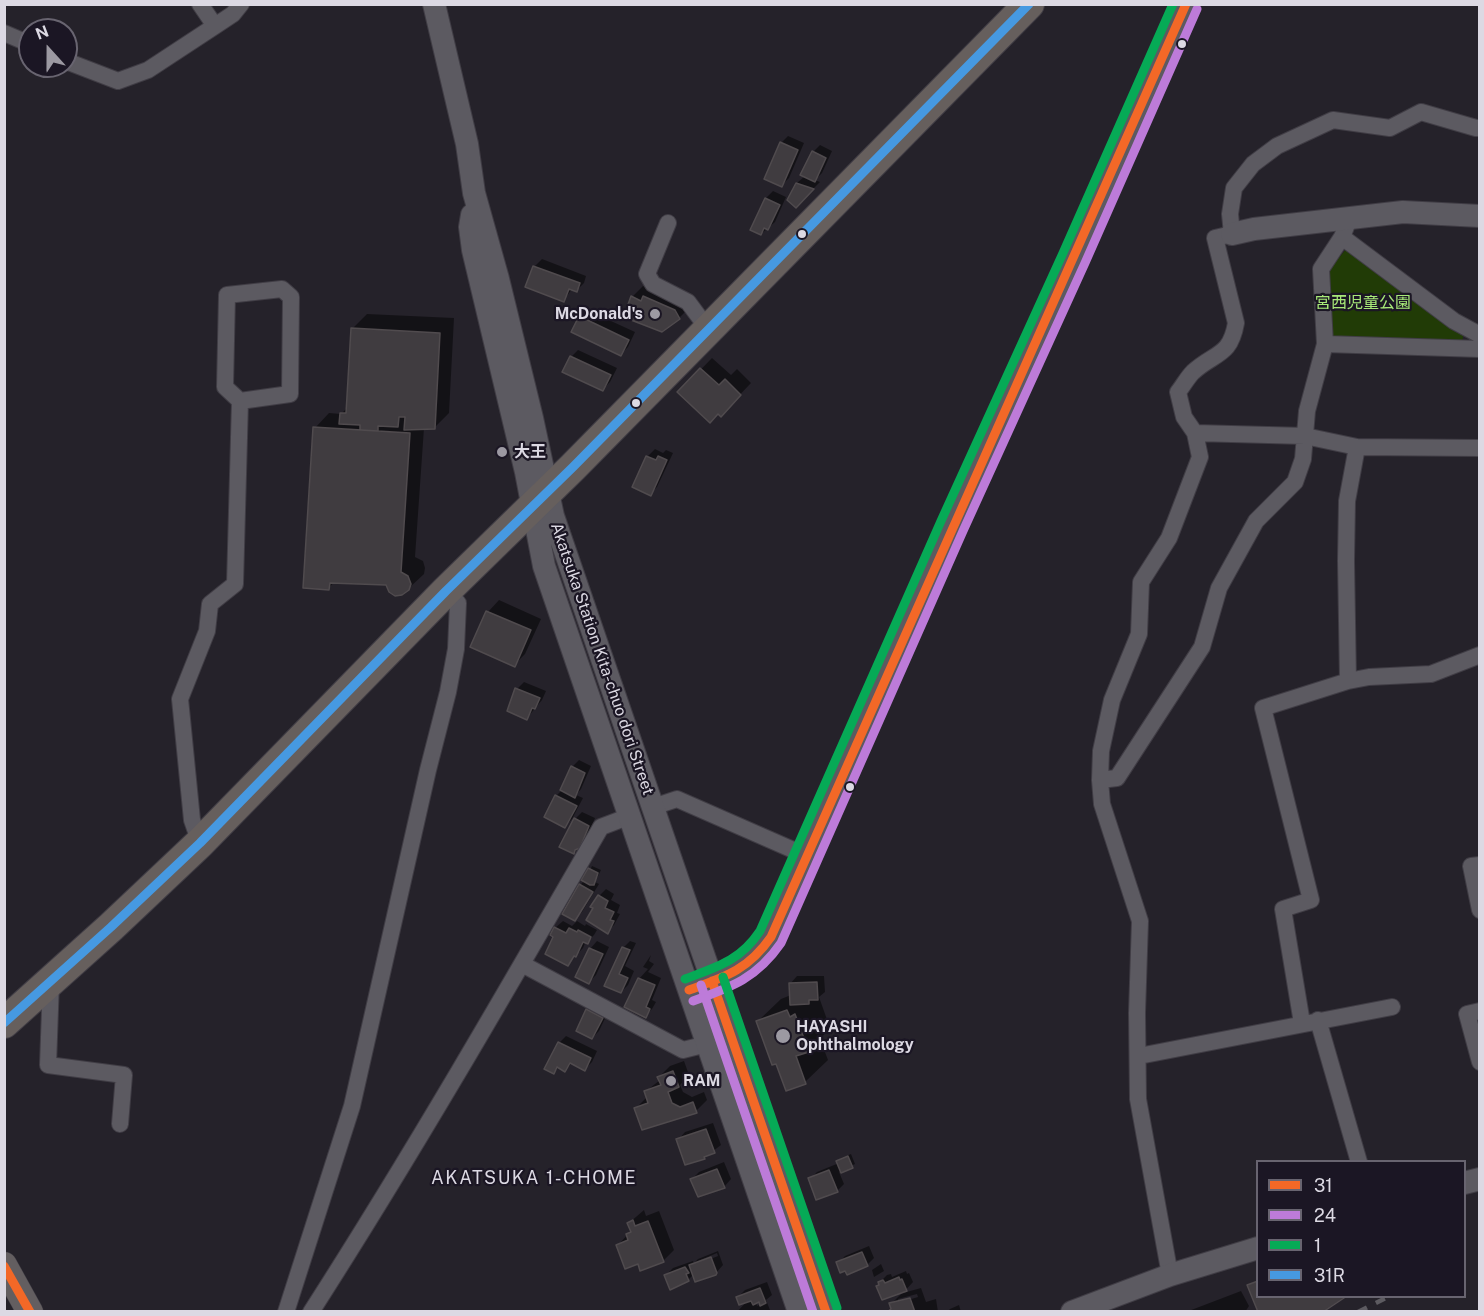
<!DOCTYPE html>
<html>
<head>
<meta charset="utf-8">
<style>
	body { margin:0 }
	#map { position:relative; width:1484px; height:1316px; overflow:hidden; background:#25222a; font-family:"Public Sans",sans-serif }
	canvas { display:block }
	.frame { position:absolute; inset:0; border:6px solid #dcd9e3; pointer-events:none }
	.legend { position:absolute; left:1256px; top:1160px; width:210px; height:138px; box-sizing:border-box; background:#1b1624; border:2px solid #686470; margin:0; padding:8px 10px; list-style:none; font-size:18px; color:#dcd9e3 }
	.legend li { display:flex; align-items:center; gap:12px; height:30px }
	.legend b { width:30px; border:2px solid #686470 }
	.north { position:absolute; left:18px; top:18px; width:60px; height:60px; box-sizing:border-box; background:#1b1624; border:2px solid #686470; border-radius:50%; rotate:339deg; font-size:16px; font-weight:700; line-height:24px; text-align:center; color:#dcd9e3 }
	.north::after { content:''; display:block; margin:auto; width:21px; height:27px; background:#9c99a2; clip-path:polygon(50% 0,100% 100%,50% 72%,0 100%) }
</style>
</head>
<body>
<div id="map">
<canvas width="1484" height="1316"></canvas>
<div class="frame"></div>
<ul class="legend">
<li><b style="height:8px;background:#f36827"></b>31</li>
<li><b style="height:8px;background:#bd7bd9"></b>24</li>
<li><b style="height:8px;background:#06aa56"></b>1</li>
<li><b style="height:8px;background:#4699e1"></b>31R</li>
</ul>
<div class="north">N</div>
</div>
<script>
const g = document.querySelector('canvas').getContext('2d');
g.lineJoin = 'round';
function paint(path, color) { g.fillStyle = color; g.fill(path, 'evenodd'); }
function trace(path, color, width, dash) { g.strokeStyle = color; g.lineWidth = width; g.lineCap = dash ? 'butt' : 'round'; g.setLineDash(dash || []); g.stroke(path); }
function write(font, color, halo, rows, align = 'center') {
  g.font = font + ' "Public Sans","Noto Sans JP",sans-serif'; g.lineWidth = 4.5; g.setLineDash([]); g.textBaseline = 'middle'; g.strokeStyle = halo; g.fillStyle = color; for (const [text, x, y, turn = 0] of rows) {
    g.save(); g.translate(x, y); g.rotate((+turn || 0) * Math.PI / 180); g.textAlign = isNaN(turn) ? turn : align; if (halo) g.strokeText(text, 0, 0); g.fillText(text, 0, 0); g.restore();
  }
}
paint(new Path2D(`
	M 1347,248 L 1464,331 L 1462,343 L 1330,336 L 1328,271 Z`), '#213b06');
paint(new Path2D(`
	M 788,136 L 804,143 L 789,178 L 782,185 L 781,143 Z
	M 820,145 L 832,151 L 822,173 L 815,180 L 820,182 L 796,206 L 789,200 L 797,183 L 805,176 L 813,152 Z
	M 773,191 L 786,197 L 775,222 L 761,234 L 752,229 L 766,198 Z
	M 542,259 L 586,276 L 584,283 L 577,290 L 572,289 L 564,300 L 527,286 L 535,266 Z
	M 643,286 L 651,290 L 690,307 L 679,318 L 633,319 L 632,297 Z
	M 587,310 L 635,332 L 628,347 L 621,354 L 580,317 Z
	M 367,314 L 454,318 L 449,413 L 434,428 L 424,428 L 415,557 L 423,561 L 425,568 L 424,574 L 408,589 L 387,583 L 335,581 L 328,589 L 315,428 L 329,413 L 341,414 L 348,407 L 352,329 Z
	M 578,350 L 617,368 L 610,382 L 603,389 L 571,357 Z
	M 712,358 L 731,375 L 737,369 L 751,383 L 731,404 L 679,392 Z
	M 655,449 L 663,453 L 666,450 L 673,453 L 657,487 L 650,494 L 634,487 L 648,456 Z
	M 499,600 L 541,619 L 525,654 L 514,665 L 472,646 L 488,612 Z
	M 524,682 L 546,691 L 542,700 L 527,718 L 517,689 Z
	M 579,760 L 591,766 L 581,789 L 576,795 L 583,798 L 572,819 L 565,826 L 546,816 L 557,795 L 562,790 L 572,767 Z
	M 582,812 L 595,818 L 586,839 L 573,852 L 575,819 Z
	M 592,866 L 601,870 L 595,882 L 599,884 L 582,912 L 575,919 L 580,885 L 585,880 Z
	M 606,889 L 614,894 L 611,900 L 620,905 L 617,913 L 620,914 L 614,925 L 607,932 L 599,896 Z
	M 563,921 L 572,926 L 577,921 L 585,926 L 586,924 L 597,930 L 594,935 L 587,942 L 586,941 L 583,948 L 568,964 L 555,936 L 555,928 Z
	M 597,941 L 609,947 L 596,975 L 589,982 L 577,976 L 590,949 Z
	M 630,941 L 636,943 L 625,966 L 634,971 L 628,985 L 621,992 L 606,985 L 623,948 Z
	M 651,955 L 649,961 L 654,964 L 648,972 L 661,978 L 652,1000 L 656,1002 L 652,1009 L 645,1016 L 639,979 L 648,969 L 643,967 Z
	M 797,976 L 824,976 L 825,992 L 819,997 L 830,1028 L 820,1039 L 828,1060 L 805,1082 L 758,1021 L 781,999 L 791,995 L 790,984 Z
	M 594,1003 L 609,1010 L 599,1031 L 592,1038 L 587,1010 Z
	M 566,1036 L 597,1051 L 592,1062 L 585,1069 L 572,1063 L 565,1070 L 559,1067 L 554,1072 L 559,1043 Z
	M 684,1061 L 689,1075 L 680,1085 L 683,1092 L 692,1097 L 704,1092 L 707,1100 L 696,1111 L 635,1109 L 646,1098 L 645,1092 L 660,1080 L 659,1077 L 670,1066 Z
	M 713,1123 L 721,1145 L 704,1158 L 686,1163 L 678,1140 L 685,1132 Z
	M 851,1154 L 855,1164 L 839,1172 L 844,1184 L 837,1191 L 810,1179 L 817,1172 L 839,1163 L 838,1161 L 841,1158 Z
	M 724,1162 L 731,1179 L 724,1187 L 692,1179 L 699,1172 Z
	M 644,1210 L 646,1216 L 659,1211 L 674,1250 L 663,1261 L 638,1262 L 618,1245 L 632,1230 L 629,1223 Z
	M 869,1246 L 874,1258 L 867,1265 L 838,1263 L 845,1256 Z
	M 718,1251 L 723,1265 L 715,1274 L 695,1273 L 688,1280 L 666,1275 L 673,1268 L 693,1261 L 694,1263 L 698,1259 ZM 717,1253 L 718,1256 L 698,1264 L 698,1261 Z
	M 881,1264 L 884,1271 L 874,1277 L 872,1270 Z
	M 906,1271 L 907,1274 L 909,1273 L 913,1282 L 903,1293 L 921,1288 L 926,1302 L 936,1299 L 938,1312 L 889,1312 L 892,1307 L 891,1304 L 905,1290 L 880,1282 L 887,1275 L 891,1274 L 892,1277 ZM 917,1294 L 918,1297 L 898,1303 L 898,1299 Z
	M 767,1282 L 772,1295 L 766,1300 L 770,1310 L 769,1312 L 737,1312 L 747,1301 L 737,1298 L 745,1290 ZM 760,1300 L 761,1304 L 757,1306 L 756,1302 Z
	M 1241,1291 L 1249,1306 L 1245,1312 L 1186,1312 Z
	M 959,1305 L 961,1312 L 947,1312 L 950,1309 Z`), '#0007');
const building = new Path2D(`
	M 780,142 L 798,150 L 782,187 L 764,179 Z
	M 812,151 L 826,158 L 815,182 L 800,175 Z
	M 796,183 L 814,189 L 796,208 L 787,200 Z
	M 765,198 L 780,205 L 768,230 L 764,228 L 761,235 L 750,230 Z
	M 533,266 L 580,283 L 577,292 L 569,289 L 564,302 L 525,287 Z
	M 631,296 L 641,301 L 643,296 L 675,310 L 680,319 L 662,332 L 631,320 L 632,315 L 625,313 Z
	M 579,316 L 629,340 L 621,356 L 571,332 Z
	M 351,328 L 440,333 L 435,429 L 404,430 L 405,417 L 399,417 L 398,427 L 378,426 L 378,431 L 360,430 L 360,425 L 339,424 L 340,413 L 346,413 Z
	M 570,356 L 611,375 L 603,391 L 562,372 Z
	M 700,368 L 719,385 L 725,379 L 741,395 L 721,417 L 718,414 L 710,423 L 677,392 Z
	M 313,427 L 410,433 L 401,572 L 408,576 L 411,584 L 409,590 L 402,595 L 395,596 L 389,592 L 386,585 L 330,583 L 329,590 L 303,588 Z
	M 646,456 L 656,460 L 658,456 L 667,460 L 651,496 L 632,487 Z
	M 486,611 L 531,630 L 515,667 L 470,647 Z
	M 515,688 L 540,698 L 535,709 L 532,708 L 527,720 L 507,711 Z
	M 571,766 L 585,773 L 575,798 L 560,790 Z
	M 555,795 L 577,806 L 565,828 L 544,817 Z
	M 574,818 L 589,826 L 580,848 L 575,850 L 574,854 L 559,847 Z
	M 588,868 L 598,873 L 594,885 L 590,885 L 581,880 Z
	M 579,884 L 593,892 L 575,921 L 562,914 Z
	M 598,895 L 608,901 L 605,908 L 614,912 L 610,920 L 614,921 L 608,934 L 586,920 L 593,908 L 590,907 Z
	M 554,927 L 566,933 L 569,928 L 577,932 L 578,930 L 591,937 L 588,944 L 583,942 L 576,957 L 574,956 L 568,966 L 545,954 L 553,937 L 550,935 Z
	M 622,947 L 630,950 L 619,974 L 628,978 L 621,993 L 604,986 Z
	M 589,948 L 603,954 L 589,984 L 575,977 Z
	M 638,978 L 655,985 L 646,1007 L 650,1009 L 646,1018 L 624,1007 Z
	M 817,982 L 818,1000 L 809,1000 L 809,1004 L 790,1005 L 789,983 Z
	M 586,1009 L 603,1018 L 592,1039 L 576,1031 Z
	M 787,1010 L 790,1017 L 795,1014 L 809,1052 L 796,1056 L 806,1084 L 786,1091 L 776,1064 L 772,1065 L 756,1021 Z
	M 558,1042 L 591,1058 L 585,1071 L 570,1063 L 565,1072 L 557,1067 L 554,1074 L 544,1069 Z
	M 673,1071 L 679,1087 L 668,1092 L 672,1103 L 680,1107 L 693,1102 L 697,1113 L 642,1130 L 634,1108 L 648,1103 L 644,1091 L 661,1085 L 657,1077 Z
	M 706,1129 L 715,1153 L 704,1157 L 705,1159 L 685,1165 L 676,1139 Z
	M 848,1156 L 853,1168 L 841,1173 L 836,1161 Z
	M 717,1169 L 725,1188 L 698,1197 L 690,1179 Z
	M 829,1170 L 838,1192 L 816,1200 L 808,1178 Z
	M 633,1220 L 635,1226 L 648,1221 L 664,1262 L 640,1271 L 638,1264 L 625,1269 L 616,1245 L 628,1240 L 626,1234 L 631,1232 L 627,1223 Z
	M 862,1252 L 868,1266 L 847,1275 L 845,1271 L 840,1273 L 836,1262 Z
	M 711,1257 L 717,1273 L 716,1275 L 695,1282 L 689,1265 Z
	M 685,1267 L 689,1273 L 686,1274 L 689,1281 L 670,1290 L 664,1275 Z
	M 899,1277 L 900,1280 L 902,1279 L 907,1291 L 882,1300 L 876,1286 L 879,1285 L 878,1282 L 883,1280 L 885,1283 Z
	M 1258,1281 L 1258,1296 L 1347,1296 L 1323,1312 L 1258,1312 L 1247,1285 Z
	M 760,1288 L 766,1303 L 760,1306 L 759,1302 L 753,1305 L 751,1301 L 739,1305 L 736,1297 Z
	M 910,1298 L 915,1312 L 887,1312 L 891,1309 L 889,1303 Z`);
paint(building, '#403c40');
trace(building, '#504b4e', 1.5);
const street = new Path2D(`
	M 200,4 L 215,26
	M 4,33 L 30,44
	M 66,61 L 118,81 L 148,70 L 215,26 L 233,14 L 241,4
	M 668,223 L 647,274 L 653,284 L 688,302 L 708,329
	M 1342,237 L 1454,321 L 1480,335
	M 1325,344 L 1480,349
	M 1195,433 L 1305,436 L 1357,447 L 1480,448
	M 1348,681 L 1346,561 L 1347,501 L 1357,447
	M 1100,780 L 1117,778 L 1202,647 L 1219,588 L 1256,521 L 1295,482 L 1303,459 L 1307,411 L 1325,344 L 1321,269 L 1342,237 L 1349,219
	M 653,807 L 677,799 L 807,856
	M 200,843 L 192,820 L 180,699 L 207,631 L 210,604 L 235,584 L 240,401 L 225,387 L 227,295 L 282,289 L 291,297 L 290,394 L 240,401
	M 1480,865 L 1471,866 L 1480,910
	M 522,964 L 683,1050 L 707,1044
	M 51,982 L 48,1065 L 124,1075 L 120,1124
	M 1480,1011 L 1467,1014 L 1480,1062
	M 1318,1020 L 1359,1162
	M 1302,1023 L 1283,909 L 1311,900 L 1263,708 L 1348,681 L 1369,677 L 1431,674 L 1480,655
	M 1139,1056 L 1392,1007
	M 1170,1275 L 1138,1099 L 1137,1013 L 1140,921 L 1102,804 L 1100,780 L 1101,751 L 1112,700 L 1139,634 L 1141,582 L 1169,538 L 1200,457 L 1195,433 L 1184,417 L 1178,392 C 1183,386 1187,378 1193,372 C 1215,352 1230,357 1236,323 L 1215,238 L 1232,234 L 1230,214 L 1234,188 L 1253,164 L 1277,146 L 1333,120 L 1390,128 L 1421,112 L 1476,128 L 1480,128
	M 286,1312 L 352,1106 L 428,770 L 448,692 L 456,649 L 458,603 L 446,591
	M 311,1312 C 413,1153 507,990 601,827 L 630,816`);
const secondary = new Path2D(`
	M 434,4 L 467,144 L 474,193 L 498,279 L 532,418 L 553,516 L 826,1312
	M 472,215 L 470,227 L 473,250 L 526,472 L 544,566 L 799,1312
	M 1232,234 L 1254,229 L 1403,212 L 1480,216
	M 699,986 C 732,974 752,969 771,937 L 952,526 L 1074,258 L 1186,4
	M 1464,1183 L 1480,1179
	M 1072,1312 L 1170,1275 L 1258,1248`);
const primary = new Path2D(`
	M 4,1265 L 30,1312`);
const highway = new Path2D(`
	M 4,1023 L 111,927 L 200,843 L 446,591 L 573,467 L 1029,4`);
trace(street, '#403d45', 18);
trace(secondary, '#403d45', 24);
trace(primary, '#403d45', 27);
trace(highway, '#403d45', 32);
trace(street, '#5c5a61', 16);
trace(secondary, '#5c5a61', 22);
trace(primary, '#635e60', 26);
trace(highway, '#665f5d', 30);
trace(new Path2D(`
	M 1358,1312 L 1390,1296`), '#5d5b61', 4.5, [10, 10]);
trace(new Path2D(`
	M 712,981 L 826,1312
	M 689,990 C 725,977 748,970 771,937 C 908,626 1049,316 1186,4
	M 4,1266 L 30,1312`), '#f36827', 9);
trace(new Path2D(`
	M 701,985 L 813,1312
	M 693,1001 C 732,987 757,978 781,943 L 963,531 L 1085,263 L 1197,9`), '#bd7bd9', 9);
trace(new Path2D(`
	M 723,977 L 837,1308
	M 685,979 C 717,967 740,961 760,931 L 941,521 L 1063,253 L 1173,4`), '#06aa56', 9);
trace(new Path2D(`
	M 4,1023 L 111,927 L 200,843 L 446,591 L 573,467 L 1029,4`), '#4699e1', 9);
for (const [x, y, r, color] of [
	[1182,44,5,"#dcd9e3"],
	[802,234,5,"#dcd9e3"],
	[655,314,6,"#9c99a2"],
	[636,403,5,"#dcd9e3"],
	[502,452,6,"#9c99a2"],
	[850,787,5,"#dcd9e3"],
	[783,1036,8,"#9c99a2"],
	[671,1081,6,"#9c99a2"]
]) { const dot = new Path2D(); dot.arc(x, y, r, 0, 2 * Math.PI); g.fillStyle = color; g.fill(dot); trace(dot, '#1b1624', 2); }
write('16px', '#a7e878', '#1b1624', [
	["宮西児童公園",1363,303]
]);
write('bold 16px', '#dcd9e3', '#1b1624', [
	["McDonald's",643,314,"right"],
	["大王",514,452],
	["HAYASHI",796,1027],
	["Ophthalmology",796,1045],
	["RAM",683,1081]
], 'left');
write('16px', '#dcd9e3', '#1b1624', [
	["Akatsuka Station Kita-chuo dori Street",602,659,71]
]);
g.letterSpacing = '1.5px';
write('18px', '#dcd9e3', '#1b1624', [
	["AKATSUKA 1-CHOME",534,1178]
]);
g.letterSpacing = '0px';
</script>
</body>
</html>
